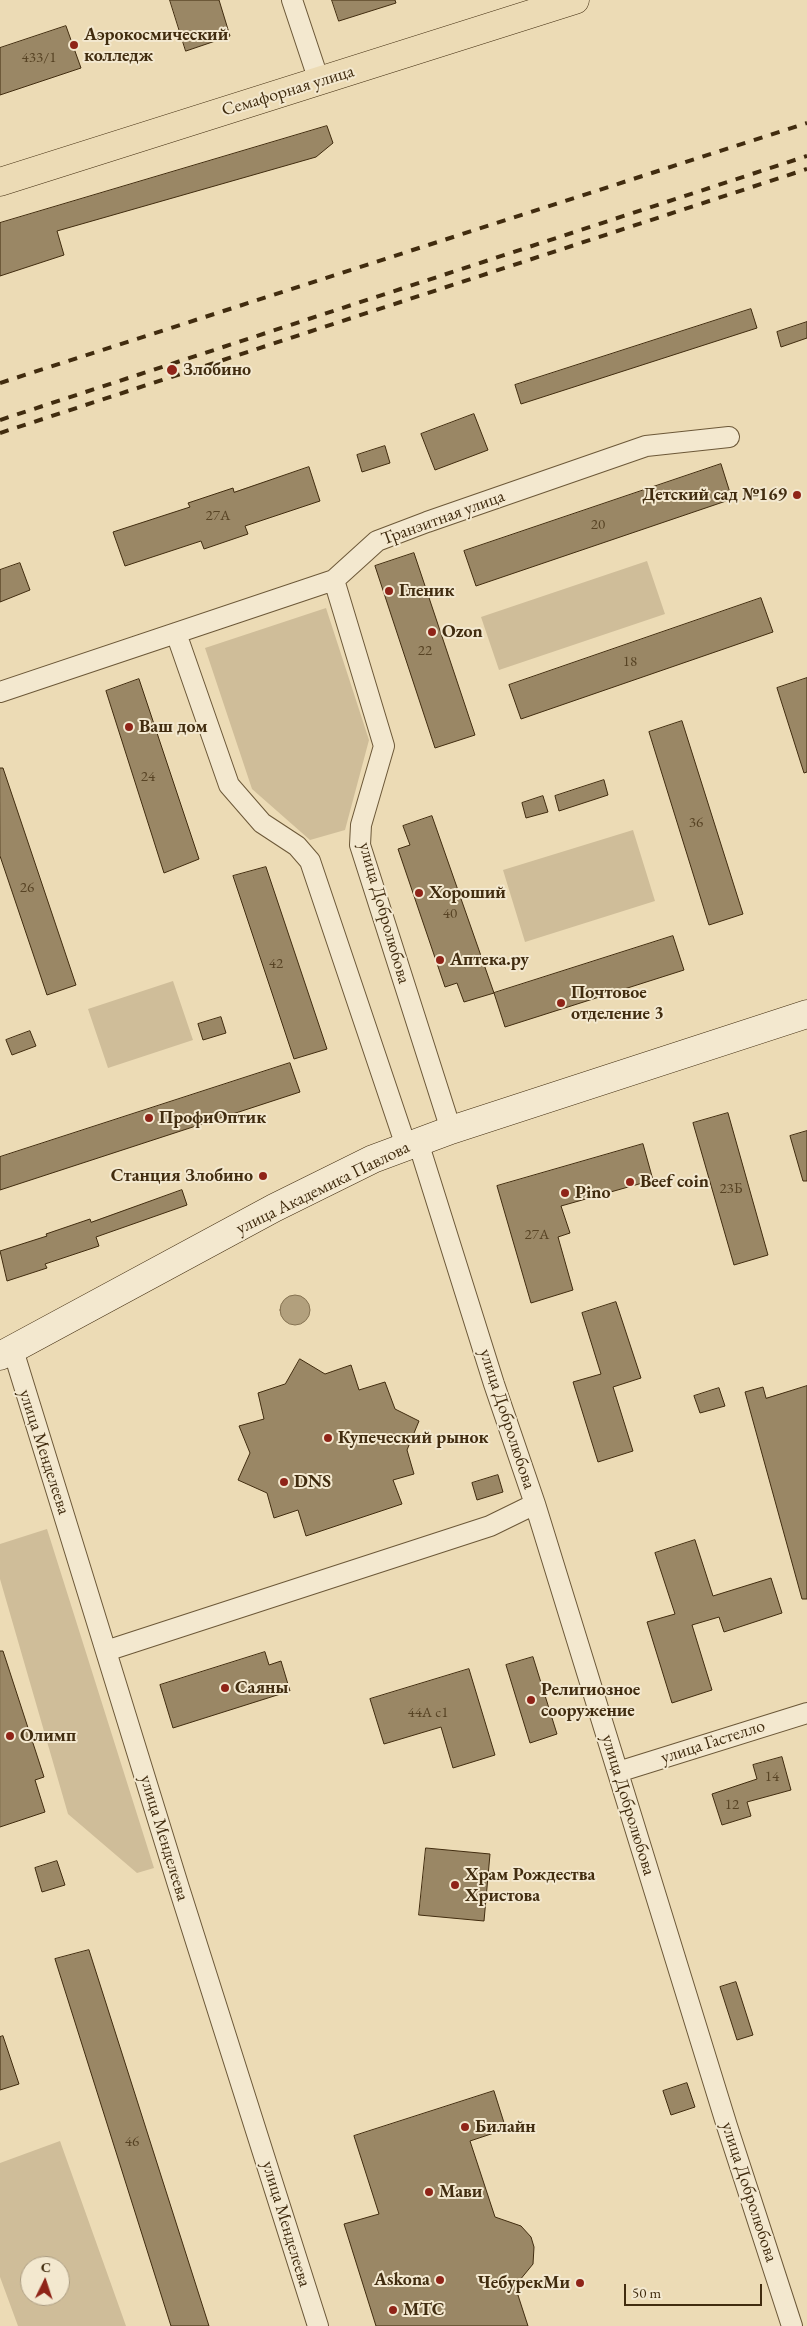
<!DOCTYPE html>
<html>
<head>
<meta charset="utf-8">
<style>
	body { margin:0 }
	#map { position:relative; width:807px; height:2326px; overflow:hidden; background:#ecdbb5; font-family:"EB Garamond",serif }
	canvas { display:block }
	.north { position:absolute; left:20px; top:2256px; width:50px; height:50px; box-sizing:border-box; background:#f3e8cf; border:1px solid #ac9d82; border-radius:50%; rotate:4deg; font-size:14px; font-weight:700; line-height:20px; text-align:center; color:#412c0f }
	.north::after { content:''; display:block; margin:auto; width:18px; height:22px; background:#8f2418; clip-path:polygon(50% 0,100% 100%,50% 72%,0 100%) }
	.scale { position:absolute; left:624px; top:2284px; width:138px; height:22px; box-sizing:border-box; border:2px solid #412c0f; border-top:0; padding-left:6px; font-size:15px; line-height:18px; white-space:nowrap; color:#412c0f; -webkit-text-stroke:4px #f3e8cf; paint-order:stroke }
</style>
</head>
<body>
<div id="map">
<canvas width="807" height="2326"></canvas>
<div class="north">С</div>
<div class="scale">50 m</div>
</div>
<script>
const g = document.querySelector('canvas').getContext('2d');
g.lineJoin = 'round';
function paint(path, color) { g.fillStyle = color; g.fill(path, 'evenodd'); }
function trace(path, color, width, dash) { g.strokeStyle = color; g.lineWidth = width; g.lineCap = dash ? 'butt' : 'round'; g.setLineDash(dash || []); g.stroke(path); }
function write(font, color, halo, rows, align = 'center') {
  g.font = font + ' "EB Garamond",serif'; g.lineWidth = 4; g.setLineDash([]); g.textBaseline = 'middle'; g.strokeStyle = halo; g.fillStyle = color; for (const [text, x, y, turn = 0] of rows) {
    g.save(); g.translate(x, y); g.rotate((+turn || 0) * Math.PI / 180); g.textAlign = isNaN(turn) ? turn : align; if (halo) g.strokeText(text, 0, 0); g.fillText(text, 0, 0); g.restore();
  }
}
paint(new Path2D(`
	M 647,561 L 665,614 L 499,670 L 481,617 Z
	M 326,608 L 369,740 L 345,830 L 310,840 L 252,789 L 205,648 Z
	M 633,830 L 655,901 L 525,942 L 503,870 Z
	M 173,981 L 193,1040 L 108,1068 L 88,1009 Z
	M 47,1529 L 154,1868 L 137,1873 L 68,1814 L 0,1579 L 0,1544 Z
	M 60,2141 L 126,2326 L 18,2326 L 0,2277 L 0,2163 ZM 30,2266 L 60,2266 L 60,2296 L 30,2296 Z`), '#cfbd99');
const water = new Path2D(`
	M280 1310a15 15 0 1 1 30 0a15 15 0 1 1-30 0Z`);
paint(water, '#b2a07d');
trace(water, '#857251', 1);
const building = new Path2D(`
	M 170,0 L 219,0 L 230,36 L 186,51 Z
	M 332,0 L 395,0 L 396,3 L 339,21 Z
	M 66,26 L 81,68 L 0,95 L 0,48 Z
	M 327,126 L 333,143 L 316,157 L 57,231 L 64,255 L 0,276 L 0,223 Z
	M 751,309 L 757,328 L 521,404 L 515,385 Z
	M 807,322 L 807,338 L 781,347 L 777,332 Z
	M 474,414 L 488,450 L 435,470 L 421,434 Z
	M 385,446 L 390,463 L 362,472 L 357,455 Z
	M 721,464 L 732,499 L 476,586 L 464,551 Z
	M 309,467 L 320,501 L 245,526 L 248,534 L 204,549 L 201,541 L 125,566 L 113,532 L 190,507 L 188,503 L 233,488 L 234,492 Z
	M 414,553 L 475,735 L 435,748 L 375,566 Z
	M 20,563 L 30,590 L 0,602 L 0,570 Z
	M 761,598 L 773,632 L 521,719 L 509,685 Z
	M 807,678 L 807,772 L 804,773 L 777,688 Z
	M 139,679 L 199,859 L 164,873 L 106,691 Z
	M 682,721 L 743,914 L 709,925 L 649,732 Z
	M 0,768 L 3,768 L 76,985 L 47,995 L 0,856 Z
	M 604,780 L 608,795 L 559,811 L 555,796 Z
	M 543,796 L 548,812 L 526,818 L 522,803 Z
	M 432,816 L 494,993 L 464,1002 L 457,983 L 445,987 L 398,849 L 410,845 L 403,826 Z
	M 266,867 L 327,1049 L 294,1059 L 233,876 Z
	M 673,936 L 684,970 L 505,1027 L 494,993 Z
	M 221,1017 L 226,1033 L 203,1040 L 198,1024 Z
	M 30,1031 L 36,1046 L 12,1055 L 6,1040 Z
	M 290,1063 L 300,1092 L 0,1190 L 0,1157 Z
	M 728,1113 L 768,1255 L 734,1265 L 693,1123 Z
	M 807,1131 L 807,1181 L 803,1181 L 790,1136 Z
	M 643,1144 L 653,1180 L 561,1206 L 570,1233 L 558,1237 L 573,1290 L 531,1303 L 497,1186 Z
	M 182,1190 L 187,1205 L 96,1237 L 99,1246 L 45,1264 L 47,1268 L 7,1281 L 0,1251 L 47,1236 L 46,1234 L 90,1219 L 91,1222 Z
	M 616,1302 L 641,1378 L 613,1387 L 633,1451 L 598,1462 L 573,1382 L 601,1374 L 582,1313 Z
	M 300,1359 L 325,1374 L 351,1365 L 359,1390 L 385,1382 L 395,1409 L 419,1421 L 407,1450 L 414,1474 L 393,1480 L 402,1504 L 306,1536 L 298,1510 L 274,1518 L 267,1493 L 238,1480 L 250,1453 L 239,1426 L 264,1419 L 258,1393 L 285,1384 Z
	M 807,1386 L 807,1599 L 802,1599 L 745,1392 L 763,1387 L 766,1398 Z
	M 719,1388 L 725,1406 L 700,1413 L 694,1396 Z
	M 498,1475 L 503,1492 L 477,1500 L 472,1483 Z
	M 695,1540 L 713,1596 L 771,1578 L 782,1613 L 724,1632 L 719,1617 L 692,1625 L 712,1690 L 672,1703 L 647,1622 L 675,1614 L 655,1553 Z
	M 0,1651 L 3,1651 L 44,1777 L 35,1780 L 45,1812 L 0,1827 Z
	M 265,1652 L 269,1665 L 281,1661 L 290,1691 L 173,1728 L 160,1685 Z
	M 533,1657 L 557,1734 L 530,1743 L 506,1665 Z
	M 469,1669 L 495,1755 L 453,1768 L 441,1727 L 384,1744 L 370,1699 Z
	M 782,1757 L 791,1790 L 747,1802 L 751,1816 L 722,1825 L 712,1794 L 757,1779 L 753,1765 Z
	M 426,1848 L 490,1854 L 484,1921 L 419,1915 Z
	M 57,1861 L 65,1885 L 42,1892 L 35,1868 Z
	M 89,1950 L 209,2326 L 171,2326 L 55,1959 Z
	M 736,1982 L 753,2035 L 737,2040 L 720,1987 Z
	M 3,2036 L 19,2084 L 0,2090 L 0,2037 Z
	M 687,2083 L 695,2107 L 671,2115 L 663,2091 Z
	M 494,2091 L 506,2129 L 470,2141 L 495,2217 L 521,2226 L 531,2237 L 534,2247 L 533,2264 L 515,2286 L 528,2326 L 376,2326 L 344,2224 L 379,2214 L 354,2136 Z`);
paint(building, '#9a8765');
trace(building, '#412c0f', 1);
const street = new Path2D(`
	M 292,0 L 319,81
	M 334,580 L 384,746 L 361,825 L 360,845 L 451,1130
	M 176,633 L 229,785 L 262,823 L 297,846 L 310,861 L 406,1146
	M 0,692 L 334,580 L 377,541 L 427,522 L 646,446 L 729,437
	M 418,1142 L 494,1384 L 535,1504 L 727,2126 L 792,2326
	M 13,1350 L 179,1888 L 318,2326
	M 106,1651 L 490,1526 L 535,1504
	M 618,1772 L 807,1713`);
const secondary = new Path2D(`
	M 0,1356 L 274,1208 L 373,1159 L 451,1130 L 807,1014`);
const highway = new Path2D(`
	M 0,182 L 575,0`);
trace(street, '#6c5838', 22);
trace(secondary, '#412c0f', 29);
trace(highway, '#412c0f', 29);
trace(street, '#f3e8cf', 20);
trace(secondary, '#f3e8cf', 28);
trace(highway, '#ecdbb5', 28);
trace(new Path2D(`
	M 0,383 L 807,123
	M 0,420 L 807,156
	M 0,433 L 807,169`), '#412c0f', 4, [9, 9]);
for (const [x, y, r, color] of [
	[74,45,5,"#8f2418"],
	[172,370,6,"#8f2418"],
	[797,495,5,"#8f2418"],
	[389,591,5,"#8f2418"],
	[432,632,5,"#8f2418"],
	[129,727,5,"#8f2418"],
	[419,893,5,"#8f2418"],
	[440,960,5,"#8f2418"],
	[561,1003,5,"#8f2418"],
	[149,1118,5,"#8f2418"],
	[263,1176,5,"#8f2418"],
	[630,1182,5,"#8f2418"],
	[565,1193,5,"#8f2418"],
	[328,1438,5,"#8f2418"],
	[284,1482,5,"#8f2418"],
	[225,1688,5,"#8f2418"],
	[531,1700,5,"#8f2418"],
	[10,1736,5,"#8f2418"],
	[455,1885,5,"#8f2418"],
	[465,2127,5,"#8f2418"],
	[429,2192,5,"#8f2418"],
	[440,2280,5,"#8f2418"],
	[580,2283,5,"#8f2418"],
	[393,2310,5,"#8f2418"]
]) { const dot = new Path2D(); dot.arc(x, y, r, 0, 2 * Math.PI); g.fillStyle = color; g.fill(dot); trace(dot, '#f3e8cf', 2); }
write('15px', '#574324', null, [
	["433/1",39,58],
	["27А",218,516],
	["20",598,525],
	["22",425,651],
	["18",630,662],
	["24",148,777],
	["36",696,823],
	["26",27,888],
	["40",450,914],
	["42",276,964],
	["23Б",731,1189],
	["27А",537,1235],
	["44А с1",428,1713],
	["14",772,1777],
	["12",732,1805],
	["46",132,2142]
]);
write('bold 18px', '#412c0f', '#f3e8cf', [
	["Аэрокосмический",84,35],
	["колледж",84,56],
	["Злобино",183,370],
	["Детский сад №169",787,495,"right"],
	["Гленик",399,591],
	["Ozon",442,632],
	["Ваш дом",139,727],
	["Хороший",429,893],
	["Аптека.ру",450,960],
	["Почтовое",571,993],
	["отделение 3",571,1014],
	["ПрофиОптик",159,1118],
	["Станция Злобино",253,1176,"right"],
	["Beef coin",640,1182],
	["Pino",575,1193],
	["Купеческий рынок",338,1438],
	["DNS",294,1482],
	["Саяны",235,1688],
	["Религиозное",541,1690],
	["сооружение",541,1711],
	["Олимп",20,1736],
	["Храм Рождества",465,1875],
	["Христова",465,1896],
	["Билайн",475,2127],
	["Мави",439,2192],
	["Askona",430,2280,"right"],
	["ЧебурекМи",570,2283,"right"],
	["МТС",403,2310]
], 'left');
write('18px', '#412c0f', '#f3e8cf', [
	["Семафорная улица",288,91,-17],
	["Транзитная улица",443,518,-20],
	["улица Добролюбова",384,913,74],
	["улица Академика Павлова",323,1188,-26],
	["улица Добролюбова",507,1419,72],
	["улица Менделеева",44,1452,72],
	["улица Гастелло",713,1742,-18],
	["улица Добролюбова",628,1805,73],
	["улица Менделеева",164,1838,73],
	["улица Добролюбова",749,2192,72],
	["улица Менделеева",286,2224,73]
]);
</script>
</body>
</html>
